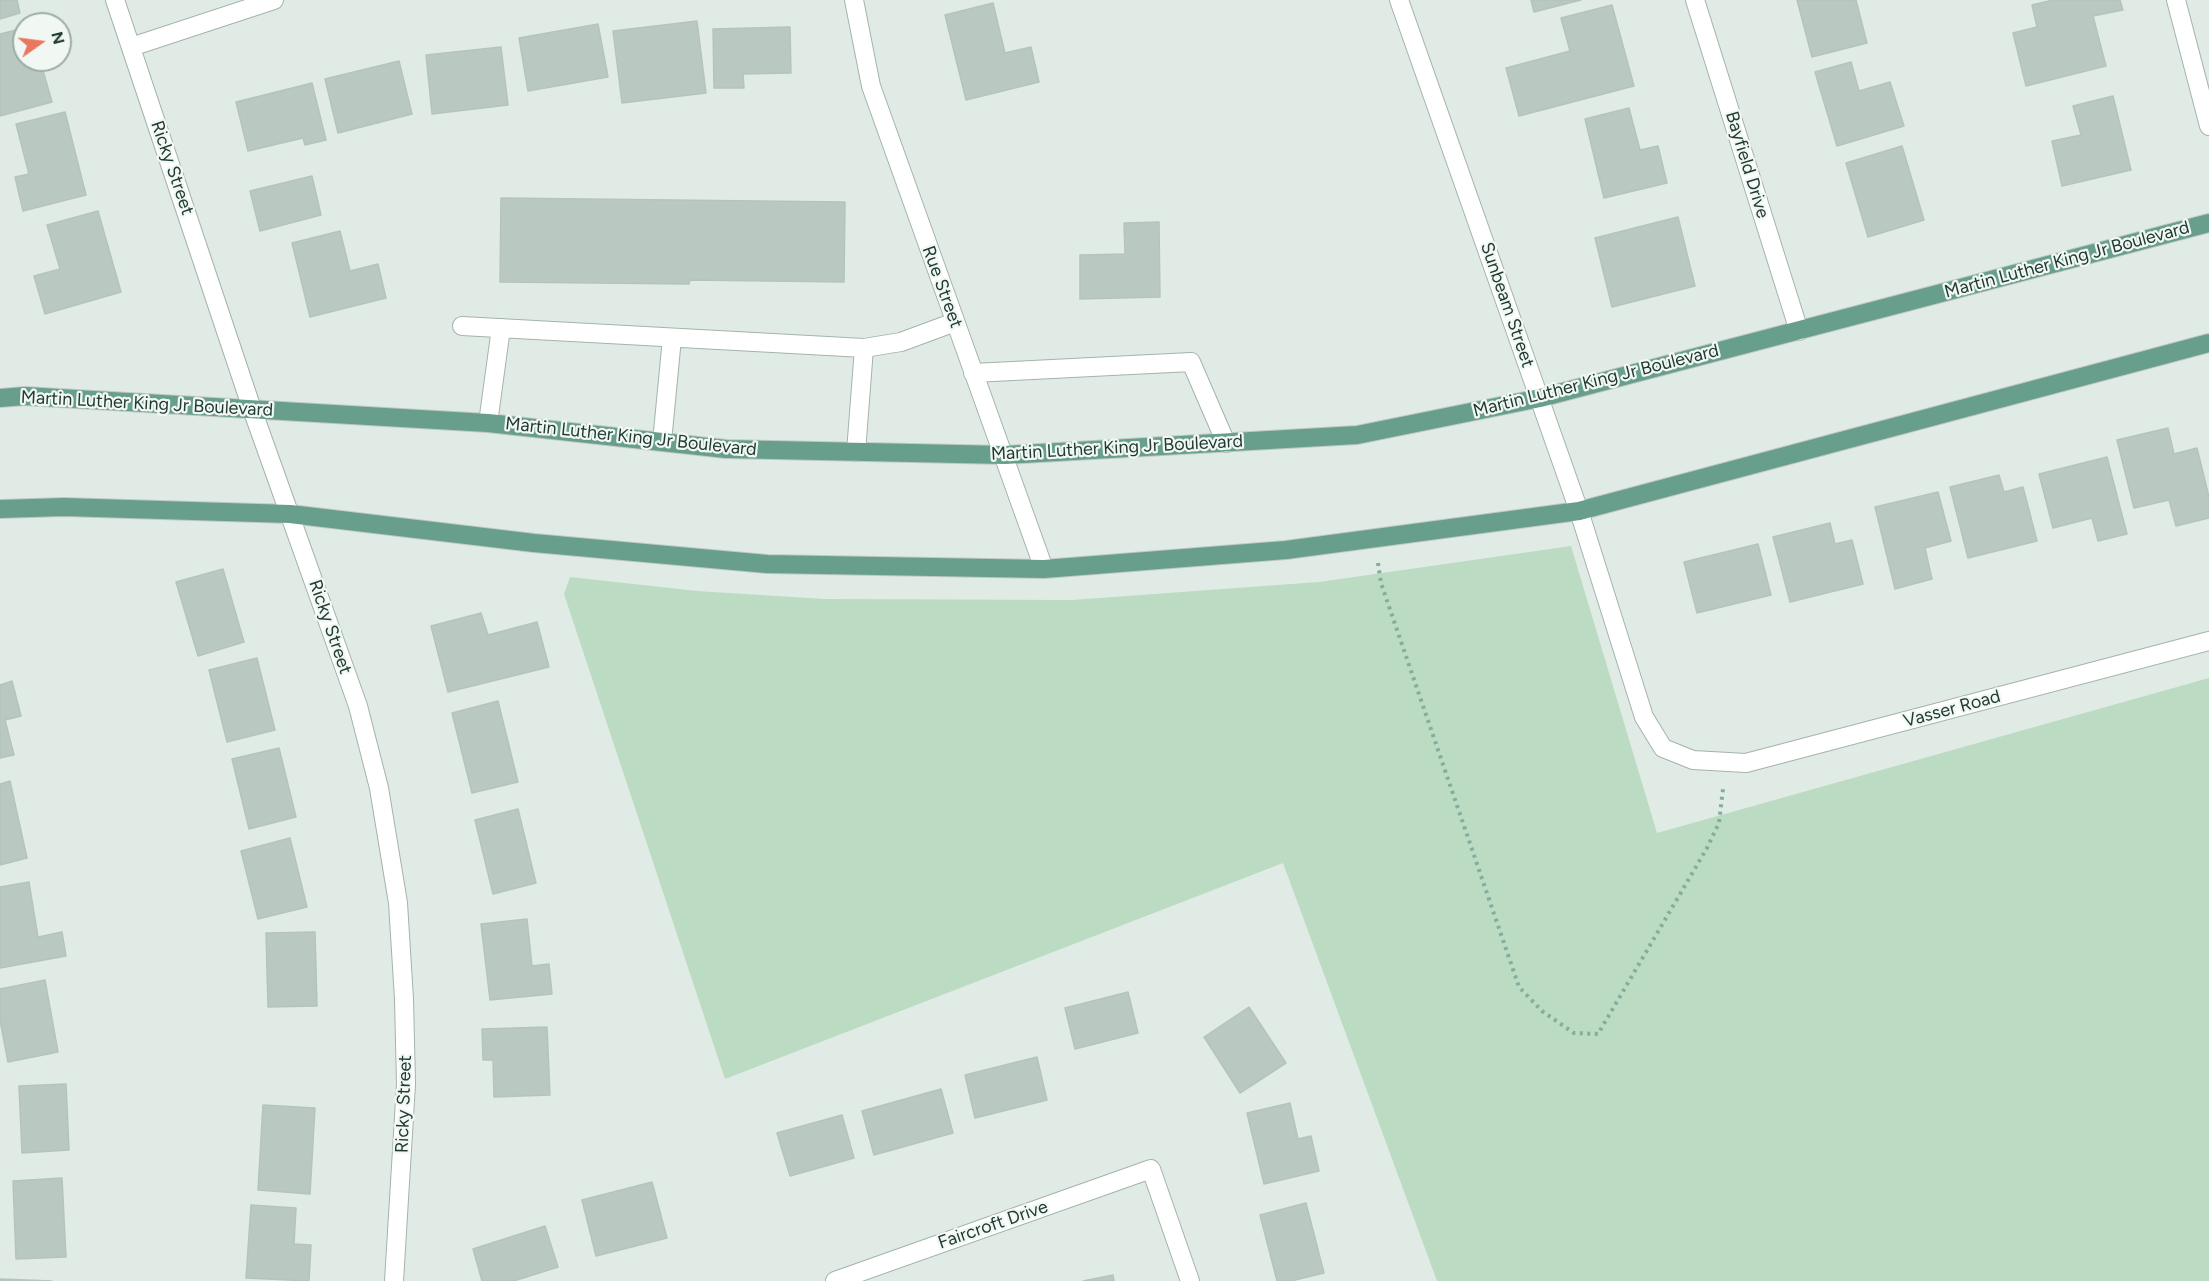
<!DOCTYPE html>
<html>
<head>
<meta charset="utf-8">
<style>
	body { margin:0 }
	#map { position:relative; width:2209px; height:1281px; overflow:hidden; background:#e1ebe6; font-family:Figtree,sans-serif }
	canvas { display:block }
	.north { position:absolute; left:12px; top:12px; width:60px; height:60px; box-sizing:border-box; background:#f1f8f4; border:2px solid #9eaca6; border-radius:50%; rotate:76deg; font-size:16px; font-weight:700; line-height:24px; text-align:center; color:#223b32 }
	.north::after { content:''; display:block; margin:auto; width:21px; height:27px; background:#ea7860; clip-path:polygon(50% 0,100% 100%,50% 72%,0 100%) }
</style>
</head>
<body>
<div id="map">
<canvas width="2209" height="1281"></canvas>
<div class="north">N</div>
</div>
<script>
const g = document.querySelector('canvas').getContext('2d');
g.lineJoin = 'round';
function paint(path, color) { g.fillStyle = color; g.fill(path, 'evenodd'); }
function trace(path, color, width, dash) { g.strokeStyle = color; g.lineWidth = width; g.lineCap = dash ? 'butt' : 'round'; g.setLineDash(dash || []); g.stroke(path); }
function write(font, color, halo, rows, align = 'center') {
  g.font = font + ' Figtree,sans-serif'; g.lineWidth = 4.5; g.setLineDash([]); g.textBaseline = 'middle'; g.strokeStyle = halo; g.fillStyle = color; for (const [text, x, y, turn = 0] of rows) {
    g.save(); g.translate(x, y); g.rotate((+turn || 0) * Math.PI / 180); g.textAlign = isNaN(turn) ? turn : align; if (halo) g.strokeText(text, 0, 0); g.fillText(text, 0, 0); g.restore();
  }
}
paint(new Path2D(`
	M 1571,546 L 1657,833 L 2209,678 L 2209,1281 L 1437,1281 L 1283,863 L 725,1079 L 564,594 L 570,577 L 697,591 L 825,599 L 1072,600 L 1319,582 Z`), '#bbdbc2');
const building = new Path2D(`
	M 0,0 L 17,0 L 20,13 L 0,19 Z
	M 1531,0 L 1581,0 L 1534,12 Z
	M 1797,0 L 1856,0 L 1867,43 L 1812,57 Z
	M 2053,0 L 2120,0 L 2123,10 L 2093,16 L 2106,66 L 2026,86 L 2013,33 L 2037,27 L 2032,5 Z
	M 993,3 L 1005,53 L 1031,47 L 1039,82 L 966,100 L 945,15 Z
	M 1612,5 L 1634,86 L 1519,116 L 1506,68 L 1570,51 L 1561,18 Z
	M 697,21 L 706,93 L 622,103 L 613,31 Z
	M 598,24 L 608,77 L 528,91 L 519,38 Z
	M 790,27 L 791,73 L 743,74 L 744,88 L 714,88 L 713,29 Z
	M 24,28 L 24,60 L 40,60 L 52,102 L 0,116 L 0,34 Z
	M 501,47 L 508,105 L 432,114 L 426,55 Z
	M 399,61 L 412,114 L 338,133 L 325,79 Z
	M 1851,62 L 1859,91 L 1890,82 L 1904,126 L 1837,146 L 1815,72 Z
	M 312,83 L 326,140 L 305,145 L 303,138 L 248,151 L 236,102 Z
	M 2113,96 L 2131,170 L 2062,186 L 2052,141 L 2081,135 L 2073,106 Z
	M 1629,108 L 1640,150 L 1658,146 L 1667,183 L 1604,198 L 1585,119 Z
	M 65,112 L 86,195 L 23,211 L 15,177 L 29,174 L 16,124 Z
	M 1902,146 L 1924,220 L 1868,237 L 1846,163 Z
	M 312,176 L 321,215 L 260,231 L 250,191 Z
	M 501,198 L 845,202 L 844,282 L 690,280 L 689,284 L 500,282 Z
	M 98,211 L 121,292 L 45,314 L 34,276 L 60,269 L 47,225 Z
	M 1678,217 L 1695,286 L 1612,307 L 1595,238 Z
	M 1159,222 L 1160,297 L 1080,299 L 1080,255 L 1125,254 L 1124,223 Z
	M 340,231 L 350,271 L 378,264 L 386,298 L 310,317 L 292,243 Z
	M 2168,428 L 2174,454 L 2197,448 L 2209,497 L 2209,518 L 2176,526 L 2169,500 L 2134,508 L 2117,440 Z
	M 2107,457 L 2127,534 L 2098,541 L 2092,518 L 2053,528 L 2039,474 Z
	M 1999,475 L 2004,492 L 2023,487 L 2037,541 L 1968,558 L 1950,487 Z
	M 1938,492 L 1951,541 L 1925,548 L 1932,579 L 1895,589 L 1875,507 Z
	M 1830,523 L 1835,544 L 1852,540 L 1863,584 L 1790,602 L 1773,537 Z
	M 1758,544 L 1771,595 L 1697,613 L 1684,562 Z
	M 223,569 L 244,642 L 198,656 L 176,582 Z
	M 481,613 L 488,635 L 537,622 L 549,667 L 448,692 L 431,626 Z
	M 257,658 L 275,730 L 227,742 L 209,670 Z
	M 12,681 L 21,716 L 5,720 L 14,755 L 0,758 L 0,685 Z
	M 498,701 L 518,782 L 472,793 L 452,713 Z
	M 279,748 L 296,817 L 249,829 L 232,759 Z
	M 10,781 L 27,858 L 0,865 L 0,784 Z
	M 518,809 L 536,883 L 493,894 L 475,820 Z
	M 290,838 L 307,907 L 258,919 L 241,851 Z
	M 29,882 L 38,937 L 62,932 L 66,956 L 0,968 L 0,887 Z
	M 527,919 L 532,966 L 549,964 L 552,994 L 490,1000 L 481,924 Z
	M 315,932 L 317,1006 L 268,1007 L 266,933 Z
	M 45,980 L 58,1052 L 8,1062 L 0,1020 L 0,989 Z
	M 1128,992 L 1138,1033 L 1075,1049 L 1065,1008 Z
	M 1249,1007 L 1286,1063 L 1240,1093 L 1204,1037 Z
	M 547,1027 L 550,1095 L 494,1097 L 493,1060 L 483,1060 L 482,1029 Z
	M 1037,1057 L 1047,1100 L 975,1118 L 965,1075 Z
	M 66,1084 L 69,1150 L 22,1153 L 19,1086 Z
	M 941,1089 L 953,1133 L 874,1155 L 862,1111 Z
	M 1290,1103 L 1298,1139 L 1311,1136 L 1319,1171 L 1264,1184 L 1247,1113 Z
	M 263,1105 L 315,1108 L 310,1194 L 258,1190 Z
	M 842,1115 L 854,1158 L 790,1176 L 777,1133 Z
	M 62,1178 L 66,1257 L 16,1259 L 13,1181 Z
	M 652,1182 L 667,1238 L 596,1256 L 582,1200 Z
	M 1306,1203 L 1324,1273 L 1291,1281 L 1277,1281 L 1260,1215 Z
	M 251,1205 L 296,1208 L 294,1244 L 311,1245 L 309,1281 L 246,1278 Z
	M 545,1226 L 558,1267 L 514,1281 L 482,1281 L 473,1249 Z
	M 1113,1275 L 1114,1281 L 1083,1281 Z
	M 0,1279 L 52,1281 L 0,1281 Z`);
paint(building, '#bac8c2');
trace(building, '#b4c4bc', 1.5);
const minor = new Path2D(`
	M 115,0 L 252,409 L 358,706 L 379,788 L 398,903 L 404,999 L 406,1084 L 394,1281
	M 854,0 L 871,86 L 1044,569
	M 1399,0 L 1579,511 L 1644,717 L 1663,748 L 1693,760 L 1746,763 L 2209,641
	M 1695,0 L 1799,331
	M 2176,0 L 2209,126
	M 131,47 L 274,0
	M 462,326 L 864,348 L 901,342 L 955,322
	M 973,373 L 1191,362 L 1226,443
	M 488,423 L 501,328
	M 662,442 L 672,338
	M 856,452 L 864,348
	M 835,1281 L 1151,1169 L 1190,1281`);
const major = new Path2D(`
	M 0,398 L 25,396 L 488,423 L 726,449 L 1005,455 L 1357,435 L 1540,398 L 2209,223
	M 0,509 L 64,507 L 290,514 L 534,543 L 767,564 L 1044,569 L 1286,550 L 1579,511 L 2209,343`);
trace(minor, '#a4b3ac', 20);
trace(major, '#c1c8c6', 20);
trace(new Path2D(`
	M 1378,563 L 1381,583 L 1519,987 L 1542,1011 L 1574,1033 L 1598,1034 L 1707,848 L 1719,823 L 1723,789`), '#83ad9d', 4, [3, 4.5]);
trace(minor, '#fff', 18);
trace(major, '#689e8c', 18);
write('18px', '#223b32', '#f1f8f4', [
	["Bayfield Drive",1747,165,73],
	["Ricky Street",172,168,71],
	["Martin Luther King Jr Boulevard",2067,260,-15],
	["Rue Street",942,287,70],
	["Sunbeam Street",1507,305,71],
	["Martin Luther King Jr Boulevard",1596,381,-14],
	["Martin Luther King Jr Boulevard",147,404,3],
	["Martin Luther King Jr Boulevard",631,437,6],
	["Martin Luther King Jr Boulevard",1117,448,-3],
	["Ricky Street",330,627,71],
	["Vasser Road",1952,709,-15],
	["Ricky Street",404,1104,-88],
	["Faircroft Drive",993,1225,-19]
]);
</script>
</body>
</html>
